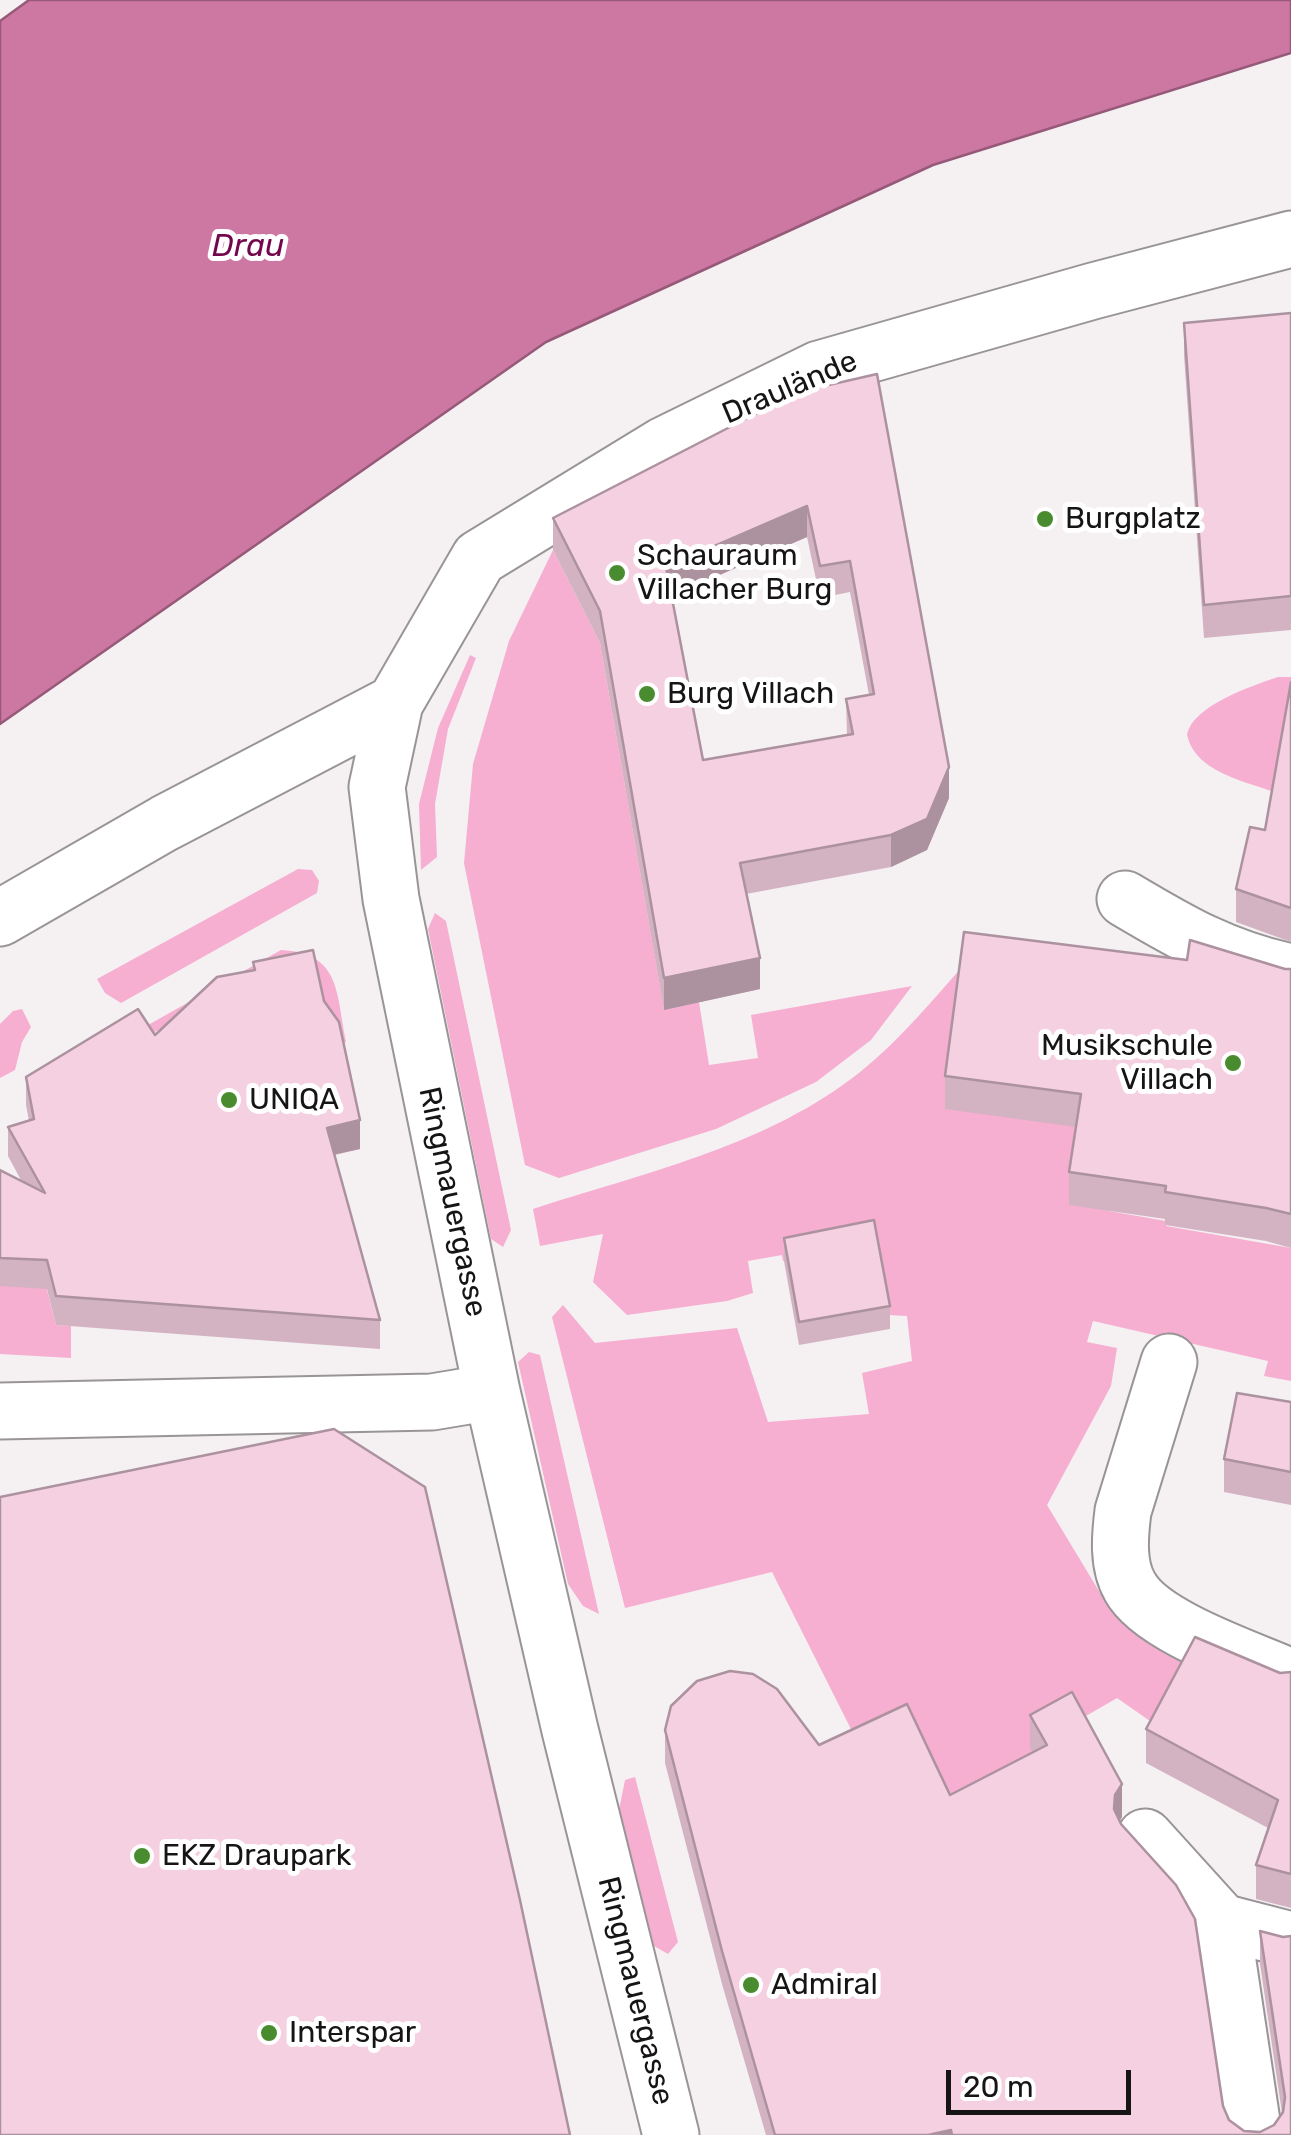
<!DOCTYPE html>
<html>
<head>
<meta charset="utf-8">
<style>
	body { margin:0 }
	#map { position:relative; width:1291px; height:2135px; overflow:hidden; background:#f5f1f3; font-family:Rubik,sans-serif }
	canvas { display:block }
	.scale { position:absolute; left:946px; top:2070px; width:185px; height:45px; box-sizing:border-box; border:5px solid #161415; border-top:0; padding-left:12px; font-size:30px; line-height:35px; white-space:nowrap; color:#161415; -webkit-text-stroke:8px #fff; paint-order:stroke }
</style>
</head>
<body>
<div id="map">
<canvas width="1291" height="2135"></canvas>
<div class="scale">20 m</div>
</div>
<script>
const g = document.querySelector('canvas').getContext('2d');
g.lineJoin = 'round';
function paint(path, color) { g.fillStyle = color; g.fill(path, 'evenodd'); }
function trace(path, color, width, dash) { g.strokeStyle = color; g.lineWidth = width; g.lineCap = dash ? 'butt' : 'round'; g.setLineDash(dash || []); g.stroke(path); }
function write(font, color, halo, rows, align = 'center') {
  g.font = font + ' Rubik,sans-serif'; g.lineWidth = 10; g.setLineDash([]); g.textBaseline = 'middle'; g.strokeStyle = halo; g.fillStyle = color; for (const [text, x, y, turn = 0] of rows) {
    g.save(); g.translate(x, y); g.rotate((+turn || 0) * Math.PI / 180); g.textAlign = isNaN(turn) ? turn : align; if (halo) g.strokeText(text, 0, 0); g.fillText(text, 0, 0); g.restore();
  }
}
paint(new Path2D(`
	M 553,550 L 600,643 L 664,1009 L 699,1002 L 709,1065 L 758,1058 L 751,1015 L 912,986 L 871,1040 L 816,1082 L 716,1129 L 559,1178 L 525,1165 L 464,863 L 473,764 L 509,641 Z
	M 470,655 L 476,658 L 448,729 L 435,804 L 437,857 L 421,870 L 419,804 L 438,728 Z
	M 1278,677 L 1291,677 L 1291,714 L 1277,793 C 1245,781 1194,772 1187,734 C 1194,705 1252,686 1278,677 Z
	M 298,869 L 312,870 L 319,881 L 317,893 L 121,1003 L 105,993 L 97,979 Z
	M 435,913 L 446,921 L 511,1230 L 503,1247 L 491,1239 L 428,929 Z
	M 281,950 C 341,953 336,993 346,1041 L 339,1051 L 205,1003 L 146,1037 L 141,1029 Z
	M 964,965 L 1085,1105 L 1109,1211 L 1166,1221 L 1166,1226 L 1291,1248 L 1291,1381 L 1264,1376 L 1268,1361 L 1093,1321 L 1087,1342 L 1117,1348 L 1111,1386 L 1047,1505 L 1102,1596 L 1205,1651 L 1163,1730 L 1117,1698 L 1031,1748 L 1047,1779 L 950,1828 L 865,1757 L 772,1572 L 625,1608 L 552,1317 L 563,1305 L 595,1343 L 737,1328 L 768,1422 L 869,1414 L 862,1373 L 912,1361 L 907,1316 L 887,1315 L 873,1243 L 783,1261 L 782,1255 L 748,1261 L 753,1293 L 727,1301 L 627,1315 L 593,1282 L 603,1234 L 540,1246 L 533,1209 C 640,1174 759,1148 851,1079 C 894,1047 928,1005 964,965 Z
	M 22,1009 L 31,1027 L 22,1042 L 15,1070 L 0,1078 L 0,1024 L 13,1011 Z
	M 0,1286 L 46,1286 L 56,1325 L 71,1326 L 71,1358 L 0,1354 Z
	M 529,1352 L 540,1355 L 599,1614 L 583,1606 L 568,1584 L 518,1362 Z
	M 635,1777 L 678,1942 L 668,1954 L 654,1946 L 619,1810 L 625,1780 Z`), '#f6aed1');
const water = new Path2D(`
	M 29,0 L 1291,0 L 1291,53 L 933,165 L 546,342 L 0,724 L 0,21 Z`);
paint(water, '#cd77a3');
trace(water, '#965978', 2.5);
const minor = new Path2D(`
	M 1125,899 C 1182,933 1225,958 1291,972
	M 0,918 L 165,823 L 395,703
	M 1169,1362 L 1123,1511 C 1120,1535 1117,1565 1130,1587 C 1152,1627 1248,1658 1291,1677
	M 0,1411 L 432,1402 L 492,1392
	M 1145,1837 L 1222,1922 L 1291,1940
	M 1222,1922 L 1254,2135
	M 671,2135 L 570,1730 L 492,1392 L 391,899 L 377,787 L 395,703 L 479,558 L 664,445 L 819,369 L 1093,291 L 1291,239`);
trace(minor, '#999597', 59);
trace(minor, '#fff', 55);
paint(new Path2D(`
	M 1291,313 L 1291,630 L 1204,638 L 1184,356 L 1184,323 Z
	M 798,392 L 949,798 L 927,850 L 891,867 L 746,894 L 760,989 L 664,1010 L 600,643 L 553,550 L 553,518 ZM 807,537 L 820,598 L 850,592 L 869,695 L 846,699 L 847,735 L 703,760 L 672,596 Z
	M 1291,682 L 1291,942 L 1236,922 L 1236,889 L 1265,830 Z
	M 1187,960 L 1291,969 L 1291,1248 L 1266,1241 L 1165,1225 L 1165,1219 L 1069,1205 L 1069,1172 L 1076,1127 L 945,1109 L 945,1076 Z
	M 253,962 L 360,1149 L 335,1155 L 380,1320 L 380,1349 L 56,1325 L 47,1289 L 0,1286 L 0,1170 L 22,1182 L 8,1156 L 8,1127 L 29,1121 L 26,1105 L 26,1077 L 155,1035 L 253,970 Z
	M 784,1238 L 890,1306 L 890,1329 L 799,1345 L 784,1261 Z
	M 1291,1402 L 1291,1505 L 1224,1492 L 1224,1459 Z
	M 1291,1672 L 1291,1908 L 1256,1899 L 1256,1865 L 1268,1828 L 1146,1763 L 1146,1729 L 1280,1673 Z
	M 1030,1715 L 1122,1817 L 1120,1820 L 1229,2120 L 1244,2131 L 1260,2132 L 1274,2125 L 1282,2113 L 1260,1964 L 1260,1931 L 1291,2135 L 766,2135 L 722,1984 L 665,1763 L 665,1730 L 819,1745 L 950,1795 L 1033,1753 L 1030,1748 Z`), '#d3b3c2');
paint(new Path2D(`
	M 807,506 L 807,537 L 666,598 L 666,567 Z
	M 949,767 L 949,798 L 927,850 L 891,867 L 891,835 Z
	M 760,958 L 760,989 L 664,1010 L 664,978 Z
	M 360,1120 L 360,1149 L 327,1156 L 327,1128 Z
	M 1122,1784 L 1122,1817 L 1115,1828 L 1115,1795 Z
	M 951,2130 L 951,2135 L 928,2135 Z`), '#ac929e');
const building = new Path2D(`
	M 1291,313 L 1291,596 L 1204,605 L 1184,323 Z
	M 877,374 L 949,767 L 927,819 L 891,835 L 740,863 L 760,958 L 664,978 L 600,611 L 553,518 L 798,392 ZM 807,506 L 820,566 L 850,561 L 874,694 L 846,699 L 853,734 L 703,760 L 666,567 Z
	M 1291,682 L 1291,908 L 1236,889 L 1250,827 L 1265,830 Z
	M 964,932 L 1187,960 L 1190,940 L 1285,969 L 1291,969 L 1291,1214 L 1266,1208 L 1165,1192 L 1166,1186 L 1069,1172 L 1081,1094 L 945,1076 Z
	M 313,950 L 324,1001 L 339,1022 L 360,1120 L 327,1128 L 380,1320 L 56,1296 L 47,1260 L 0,1258 L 0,1170 L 45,1193 L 8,1127 L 34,1119 L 26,1077 L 138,1009 L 155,1035 L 217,977 L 255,970 L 253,962 Z
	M 874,1220 L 890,1306 L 799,1322 L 784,1238 Z
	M 1237,1393 L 1291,1402 L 1291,1472 L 1224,1459 Z
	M 334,1429 L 425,1487 L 520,1900 L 570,2135 L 0,2135 L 0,1497 Z
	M 1195,1637 L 1280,1673 L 1291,1672 L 1291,1874 L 1256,1865 L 1278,1800 L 1146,1729 Z
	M 730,1671 L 753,1674 L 777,1689 L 819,1745 L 907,1704 L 950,1795 L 1047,1745 L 1030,1715 L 1072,1692 L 1122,1784 L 1115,1795 L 1114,1809 L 1121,1824 L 1176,1885 L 1195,1919 L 1223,2106 L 1229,2120 L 1244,2131 L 1260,2132 L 1274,2125 L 1283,2112 L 1285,2097 L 1260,1931 L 1283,1937 L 1291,1936 L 1291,2135 L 952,2135 L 951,2130 L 928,2135 L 775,2135 L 722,1951 L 665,1730 L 671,1706 L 697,1681 Z`);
paint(building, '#f5d0e1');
trace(building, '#ac929e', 2.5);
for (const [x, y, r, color] of [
	[1045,519,10,"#498c2f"],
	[617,573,10,"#498c2f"],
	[647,694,10,"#498c2f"],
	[1233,1063,10,"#498c2f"],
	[229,1100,10,"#498c2f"],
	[142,1856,10,"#498c2f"],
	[751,1985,10,"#498c2f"],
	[269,2033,10,"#498c2f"]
]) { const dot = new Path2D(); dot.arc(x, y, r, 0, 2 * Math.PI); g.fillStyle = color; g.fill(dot); trace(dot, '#fff', 4); }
write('30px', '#161415', '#fff', [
	["Draulände",790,388,-23],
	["Ringmauergasse",452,1202,78],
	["Ringmauergasse",635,1991,76]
]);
write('30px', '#161415', '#fff', [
	["Burgplatz",1065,519],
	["Schauraum",637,556],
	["Villacher Burg",637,590],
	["Burg Villach",667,694],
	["Musikschule",1213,1046,"right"],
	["Villach",1213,1080,"right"],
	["UNIQA",249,1100],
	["EKZ Draupark",162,1856],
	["Admiral",771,1985],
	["Interspar",289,2033]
], 'left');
write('italic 32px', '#73074d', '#fff', [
	["Drau",248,247]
]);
</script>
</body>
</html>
